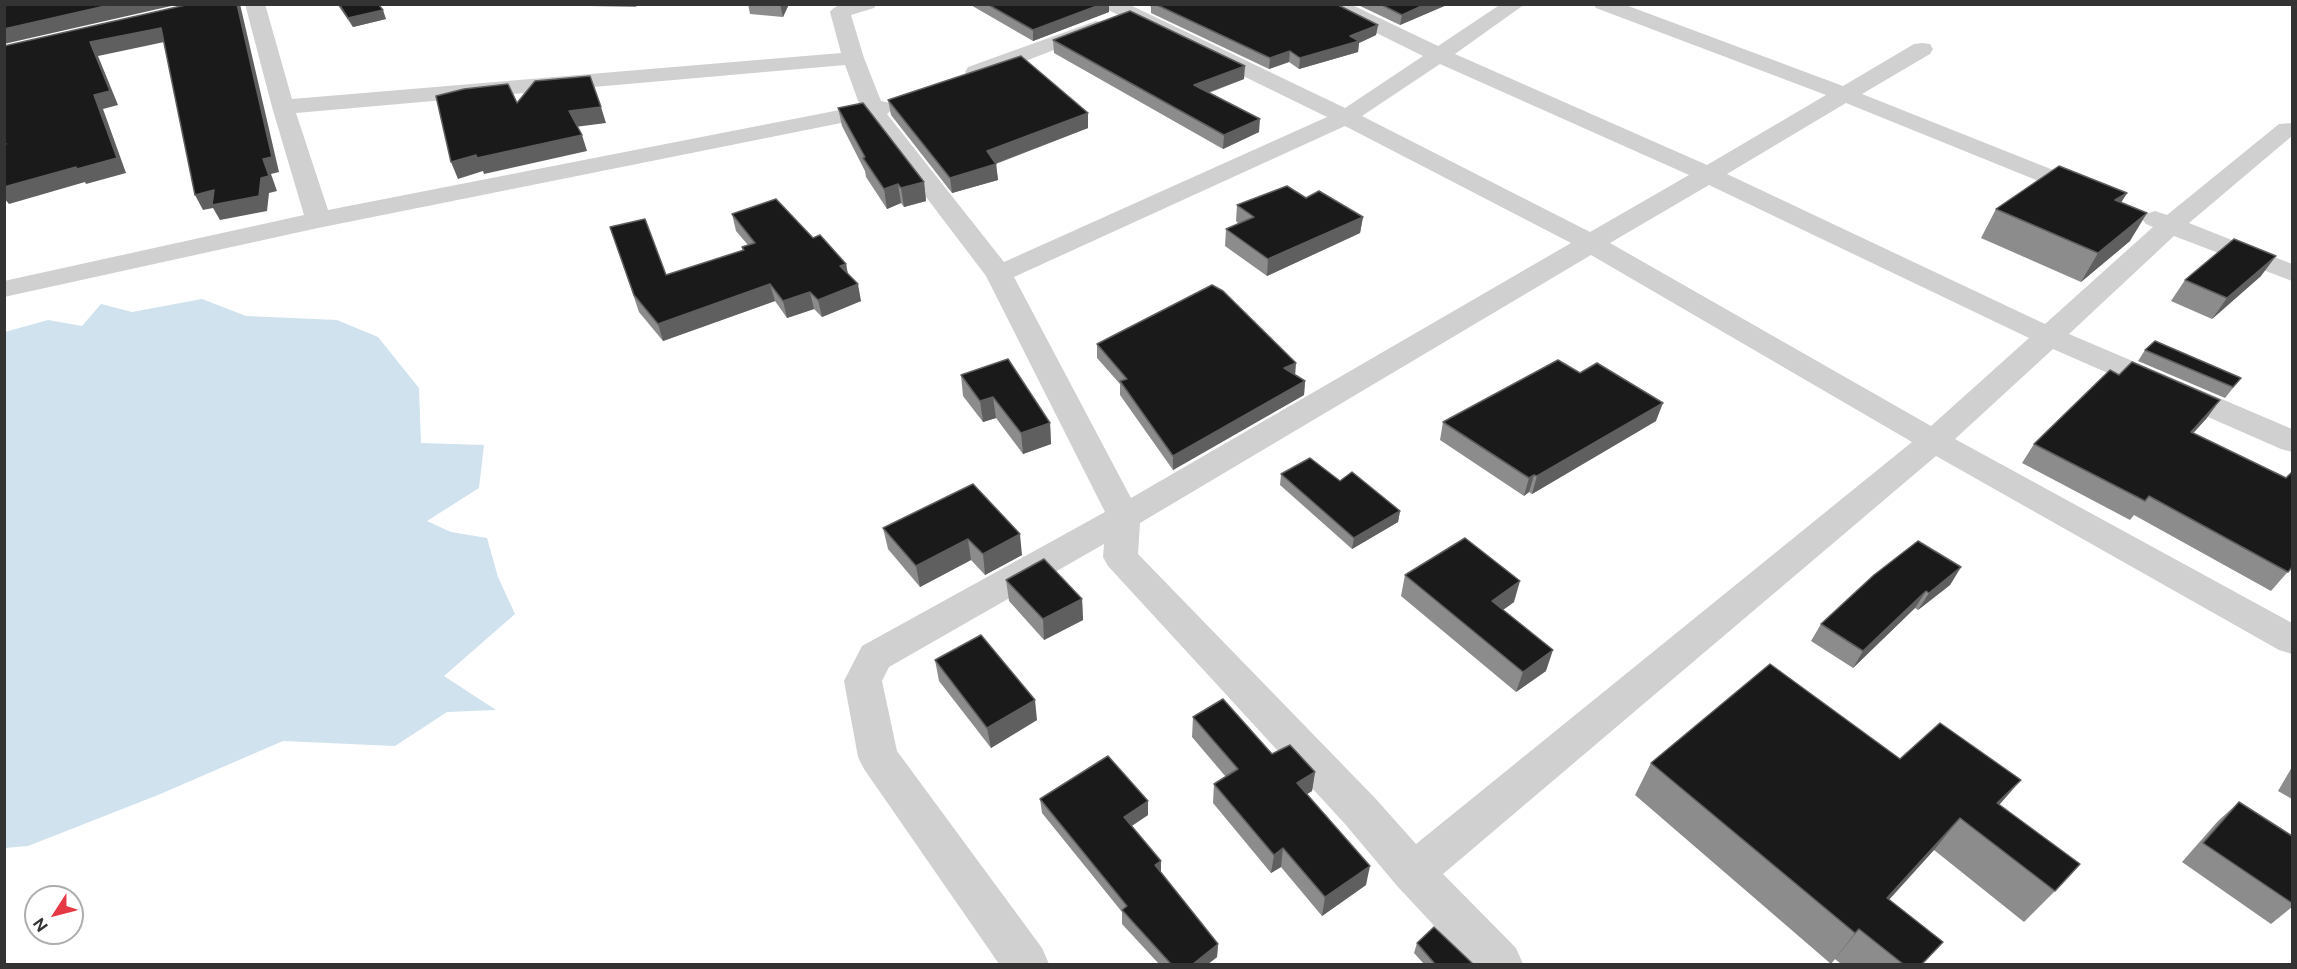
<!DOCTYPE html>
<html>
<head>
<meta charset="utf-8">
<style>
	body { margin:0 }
	#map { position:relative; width:2297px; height:969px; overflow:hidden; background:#fff; font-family:"Public Sans",sans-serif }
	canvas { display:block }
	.frame { position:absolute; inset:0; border:6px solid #333; pointer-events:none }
	.north { position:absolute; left:24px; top:885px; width:60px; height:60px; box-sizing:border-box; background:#fff; border:2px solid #adadad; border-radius:50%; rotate:234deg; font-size:16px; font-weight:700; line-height:24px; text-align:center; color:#333 }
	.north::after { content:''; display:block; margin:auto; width:21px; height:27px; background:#e63946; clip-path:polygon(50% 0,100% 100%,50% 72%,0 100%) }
</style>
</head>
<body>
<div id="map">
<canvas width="2297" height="969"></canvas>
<div class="frame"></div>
<div class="north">N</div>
</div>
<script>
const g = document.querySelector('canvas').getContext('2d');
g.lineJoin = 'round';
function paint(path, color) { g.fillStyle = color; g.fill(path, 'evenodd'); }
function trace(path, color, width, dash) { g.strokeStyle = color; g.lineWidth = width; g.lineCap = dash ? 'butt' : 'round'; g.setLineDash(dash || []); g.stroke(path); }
paint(new Path2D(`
	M 202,299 L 246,316 L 337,320 L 378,337 L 419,388 L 421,443 L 484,445 L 479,488 L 427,521 L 451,532 L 487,538 L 498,577 L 515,614 L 444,676 L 496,710 L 447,712 L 395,746 L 283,741 L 158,795 L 28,846 L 5,848 L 5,332 L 48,320 L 82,326 L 101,304 L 132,312 Z`), '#cfe2ee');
paint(new Path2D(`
	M 245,4 L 265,4 L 292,99 L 841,53 L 830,12 C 838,0 863,4 877,4 L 874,8 L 851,15 L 864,58 L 881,101 L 891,103 L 894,108 L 887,114 L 1004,262 L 1327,117 L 1104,8 L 1101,4 L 1128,4 L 1345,108 L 1423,56 L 1326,8 L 1323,4 L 1350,4 L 1438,46 L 1501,4 L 1525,4 L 1455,54 L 1707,165 L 1826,95 L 1596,8 L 1593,4 L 1623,4 L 1843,86 L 1914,44 L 1922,43 L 1930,44 L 1933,49 L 1930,54 L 1862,94 L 2096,187 L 2100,192 L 2096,197 L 2087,200 L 2078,197 L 1846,103 L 1727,174 L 2045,324 L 2153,227 L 2146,224 L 2142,219 L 2146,214 L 2155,211 L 2167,215 L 2279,124 L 2292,123 L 2292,136 L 2189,223 L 2292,264 L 2292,281 L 2174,236 L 2069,334 L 2292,429 L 2292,452 L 2281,449 L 2053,349 L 1955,439 L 2292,623 L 2292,654 L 2279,650 L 1936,456 L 1443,874 L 1516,948 L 1523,964 L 1470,964 L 1398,887 L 1345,824 L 1108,566 L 1103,557 L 1104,544 L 889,667 L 882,681 L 897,751 L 1042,948 L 1049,964 L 999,964 L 864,769 L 858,757 L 844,681 L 862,646 L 1105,512 L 986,276 L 866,118 L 318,228 L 4,297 L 4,281 L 304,215 L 272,107 ZM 1440,64 L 1689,175 L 1590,232 L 1362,116 ZM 845,65 L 860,106 L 328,210 L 296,113 ZM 1345,126 L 1571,243 L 1131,498 L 1014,277 ZM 1709,185 L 2029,338 L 1931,426 L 1610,243 ZM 1591,255 L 1912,442 L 1416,844 L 1375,798 L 1138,554 L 1140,523 Z
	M 1096,21 L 1103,23 L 1106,27 L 1103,31 L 984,77 L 976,79 L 968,77 L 965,72 L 968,67 Z`), '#d0d0d0');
paint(new Path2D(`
	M 337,4 L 378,4 L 386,19 L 353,27 Z
	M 588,4 L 638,4 L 636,7 L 589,6 Z
	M 748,4 L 789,4 L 783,17 L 750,14 Z
	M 969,4 L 1109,4 L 1109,12 L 1033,41 Z
	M 1149,4 L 1336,4 L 1378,25 L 1376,35 L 1359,43 L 1358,52 L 1299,69 L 1289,62 L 1269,69 L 1151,13 L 1151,7 Z
	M 1356,4 L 1449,4 L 1400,25 Z
	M 1053,40 L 1244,79 L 1209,93 L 1259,132 L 1223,149 L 1054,53 Z
	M 888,100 L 1088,128 L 996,164 L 998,180 L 952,193 L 891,115 Z
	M 838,108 L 924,182 L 926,201 L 904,207 L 901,203 L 887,209 L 866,177 L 865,171 L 842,126 Z
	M 2127,193 L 2121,202 L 2130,241 L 2081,282 L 1981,238 L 1996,209 Z
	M 1306,198 L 1363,217 L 1360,233 L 1267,276 L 1225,246 L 1226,229 L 1239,224 L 1236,221 L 1237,205 Z
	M 732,214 L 813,238 L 846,264 L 848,274 L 861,301 L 822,317 L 814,309 L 787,318 L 775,301 L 663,341 L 639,312 L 610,227 L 666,275 L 743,251 L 742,247 L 748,245 L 736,231 Z
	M 2261,276 L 2212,319 L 2171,301 L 2185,280 Z
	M 1097,344 L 1295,375 L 1305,381 L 1304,395 L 1173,470 L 1120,395 L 1120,384 L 1097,358 Z
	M 2145,350 L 2241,378 L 2225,398 L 2138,361 Z
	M 1580,373 L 1656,421 L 1532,494 L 1529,492 L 1524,496 L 1440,440 L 1443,422 Z
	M 961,375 L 1050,423 L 1051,444 L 1023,454 L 996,418 L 983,422 L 963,396 Z
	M 2119,375 L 2220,400 L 2206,419 L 2193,433 L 2292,567 L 2271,591 L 2134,515 L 2130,520 L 2022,463 L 2034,444 Z
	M 1281,474 L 1340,481 L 1400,511 L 1398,522 L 1352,549 L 1280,485 Z
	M 973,484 L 1022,555 L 985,575 L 971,560 L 920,587 L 888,549 L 883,528 Z
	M 1961,567 L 1950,585 L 1918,610 L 1915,608 L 1853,668 L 1811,641 L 1821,624 Z
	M 1405,575 L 1514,602 L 1503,610 L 1546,671 L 1516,692 L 1401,596 Z
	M 1006,580 L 1082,599 L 1083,620 L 1044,640 L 1009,601 Z
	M 935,660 L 1037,720 L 991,748 L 939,681 Z
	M 1193,717 L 1272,754 L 1315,772 L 1312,791 L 1307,794 L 1366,885 L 1322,916 L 1281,867 L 1271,873 L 1213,803 L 1214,784 L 1226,777 L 1192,737 Z
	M 1900,759 L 2000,805 L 2055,891 L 2024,922 L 1934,850 L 1889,900 L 1922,964 L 1841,964 L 1835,959 L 1831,964 L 1635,795 L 1651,763 Z
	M 2292,767 L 2292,799 L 2278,791 Z
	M 1040,799 L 1148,801 L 1148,815 L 1132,826 L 1161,873 L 1218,944 L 1217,957 L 1208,964 L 1159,964 L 1122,924 L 1122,912 L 1042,813 Z
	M 2239,802 L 2292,836 L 2292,907 L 2271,924 L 2182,862 L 2218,821 Z
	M 1417,943 L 1473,964 L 1424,964 L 1414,953 Z`), '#8c8c8c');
paint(new Path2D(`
	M 114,4 L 180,4 L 4,44 L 4,29 Z
	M 237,4 L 240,4 L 279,172 L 271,174 L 277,191 L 269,193 L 267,211 L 220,220 L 213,208 L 203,210 L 195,195 Z
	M 780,4 L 789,4 L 783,17 Z
	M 1102,4 L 1109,4 L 1109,12 L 1033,41 L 1033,30 Z
	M 1426,4 L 1449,4 L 1400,25 L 1402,15 Z
	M 383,10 L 386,19 L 353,27 L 348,18 Z
	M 1378,25 L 1376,35 L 1359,43 L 1358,52 L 1299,69 L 1300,58 Z
	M 161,28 L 169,41 L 98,56 L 118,105 L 103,109 L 126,173 L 86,184 L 85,182 L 9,204 L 4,198 L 4,187 L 90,42 Z
	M 1290,51 L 1289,62 L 1269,69 L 1270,58 Z
	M 1245,66 L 1244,79 L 1193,98 L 1194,85 Z
	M 601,107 L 606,123 L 575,127 L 569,111 Z
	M 1088,113 L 1088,128 L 989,166 L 987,151 Z
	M 1260,119 L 1259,132 L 1223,149 L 1224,135 Z
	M 582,135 L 587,151 L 484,174 L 483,171 L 458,179 L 451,162 L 476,155 Z
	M 996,164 L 998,180 L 952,193 L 950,178 Z
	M 924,182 L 926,201 L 904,207 L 901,188 Z
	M 898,184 L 901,203 L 887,209 L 884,189 Z
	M 2127,193 L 2110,221 L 2115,200 Z
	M 2147,213 L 2130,241 L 2081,282 L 2098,253 Z
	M 1363,217 L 1360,233 L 1267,276 L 1268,259 Z
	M 2276,256 L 2261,276 L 2212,319 L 2227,298 Z
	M 846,264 L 849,281 L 840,266 Z
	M 770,284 L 775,301 L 663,341 L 658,324 Z
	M 858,284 L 861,301 L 822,317 L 818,300 Z
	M 810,292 L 814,309 L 787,318 L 783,301 Z
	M 1296,363 L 1295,377 L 1284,368 Z
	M 1305,381 L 1304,395 L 1173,470 L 1173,456 Z
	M 993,397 L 996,418 L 983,422 L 980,401 Z
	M 2220,400 L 2206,419 L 2177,451 L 2191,432 Z
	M 1663,403 L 1656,421 L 1532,494 L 1537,476 Z
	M 1050,423 L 1051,444 L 1023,454 L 1021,433 Z
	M 1534,475 L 1529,492 L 1524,496 L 1529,478 Z
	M 1400,511 L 1398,522 L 1352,549 L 1354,538 Z
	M 1020,534 L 1022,555 L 985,575 L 983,554 Z
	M 968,539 L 971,560 L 920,587 L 916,566 Z
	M 1961,567 L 1950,585 L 1918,610 L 1929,593 Z
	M 1520,581 L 1514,602 L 1486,622 L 1492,601 Z
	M 1926,591 L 1915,608 L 1853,668 L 1863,651 Z
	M 1082,599 L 1083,620 L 1044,640 L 1043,619 Z
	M 1553,650 L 1546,671 L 1516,692 L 1523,672 Z
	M 1035,700 L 1037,720 L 991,748 L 987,728 Z
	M 1315,772 L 1312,791 L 1294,802 L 1297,783 Z
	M 2021,780 L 1993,812 L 1997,803 Z
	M 1148,801 L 1148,815 L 1125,830 L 1124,817 Z
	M 1960,818 L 1934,850 L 1862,929 L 1887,898 Z
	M 1283,848 L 1281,867 L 1271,873 L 1274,855 Z
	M 1161,861 L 1161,875 L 1155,865 Z
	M 1370,866 L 1366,885 L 1322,916 L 1325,897 Z
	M 1859,929 L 1831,964 L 1855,933 Z
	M 1218,944 L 1217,957 L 1208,964 L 1193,964 Z`), '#5f5f5f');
const building = new Path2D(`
	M 4,4 L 114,4 L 4,29 Z
	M 190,4 L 237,4 L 272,157 L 263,159 L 269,176 L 261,178 L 259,196 L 212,205 L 214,190 L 195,195 L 161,28 L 90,42 L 110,91 L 94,95 L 117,158 L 77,169 L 76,167 L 4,187 L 4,144 L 6,144 L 4,141 L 4,46 Z
	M 339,4 L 378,4 L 383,10 L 348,18 Z
	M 987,4 L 1102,4 L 1033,30 Z
	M 1155,4 L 1336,4 L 1378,25 L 1350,36 L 1359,41 L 1300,58 L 1290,51 L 1270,58 Z
	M 1380,4 L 1426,4 L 1402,15 Z
	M 1130,11 L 1245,66 L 1194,85 L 1260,119 L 1224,135 L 1053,40 Z
	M 1021,56 L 1088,113 L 987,151 L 996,164 L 950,178 L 888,100 Z
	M 590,76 L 601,107 L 569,111 L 582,135 L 477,158 L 476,155 L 451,162 L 436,96 L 464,89 L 508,84 L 517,103 L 535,81 Z
	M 863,103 L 924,182 L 901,188 L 898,184 L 884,189 L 863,158 L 865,157 L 838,108 Z
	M 2059,166 L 2127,193 L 2115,200 L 2147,213 L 2098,253 L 1996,209 Z
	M 1287,186 L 1306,198 L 1319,191 L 1363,217 L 1268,259 L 1226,229 L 1254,217 L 1237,205 Z
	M 776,199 L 813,238 L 820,235 L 846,264 L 840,266 L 858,284 L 818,300 L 810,292 L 783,301 L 770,284 L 658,324 L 634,295 L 610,227 L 645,219 L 666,275 L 744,250 L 742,247 L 755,243 L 732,214 Z
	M 2234,239 L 2276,256 L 2227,298 L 2185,280 Z
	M 1212,285 L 1223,291 L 1296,363 L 1284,368 L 1305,381 L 1173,456 L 1120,381 L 1127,379 L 1097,344 Z
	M 2155,341 L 2241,378 L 2233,387 L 2145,350 Z
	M 1008,359 L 1050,423 L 1021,433 L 993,397 L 980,401 L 961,375 Z
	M 1558,360 L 1580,373 L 1597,363 L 1663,403 L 1537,476 L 1534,475 L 1529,478 L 1443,422 Z
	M 2132,362 L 2220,400 L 2191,432 L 2286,478 L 2292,472 L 2292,567 L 2288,572 L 2149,496 L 2145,501 L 2034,444 L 2110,370 L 2119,375 Z
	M 1310,458 L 1340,481 L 1352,472 L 1400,511 L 1354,538 L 1281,474 Z
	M 973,484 L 1020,534 L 983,554 L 968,539 L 916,566 L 883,528 Z
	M 1465,538 L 1520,581 L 1492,601 L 1553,650 L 1523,672 L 1405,575 Z
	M 1918,541 L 1961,567 L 1929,593 L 1926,591 L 1863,651 L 1821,624 L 1874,575 Z
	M 1044,559 L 1082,599 L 1043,619 L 1006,580 Z
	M 981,635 L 1035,700 L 987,728 L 935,660 Z
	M 1770,664 L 1900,759 L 1940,723 L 2021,780 L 1997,803 L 2080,864 L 2055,891 L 1960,818 L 1887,898 L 1943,942 L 1922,964 L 1903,964 L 1859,929 L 1855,933 L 1651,763 Z
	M 1223,699 L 1272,754 L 1290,745 L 1315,772 L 1297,783 L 1370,866 L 1325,897 L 1283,848 L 1274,855 L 1214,784 L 1238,769 L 1193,717 Z
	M 1108,756 L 1148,801 L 1124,817 L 1161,861 L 1155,865 L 1218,944 L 1193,964 L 1171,964 L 1122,910 L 1127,906 L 1040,799 Z
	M 2239,802 L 2292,836 L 2292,903 L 2203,843 Z
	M 1434,927 L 1473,964 L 1435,964 L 1417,943 Z`);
paint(building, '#1a1a1a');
trace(building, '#5f5f5f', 1.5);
</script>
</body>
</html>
